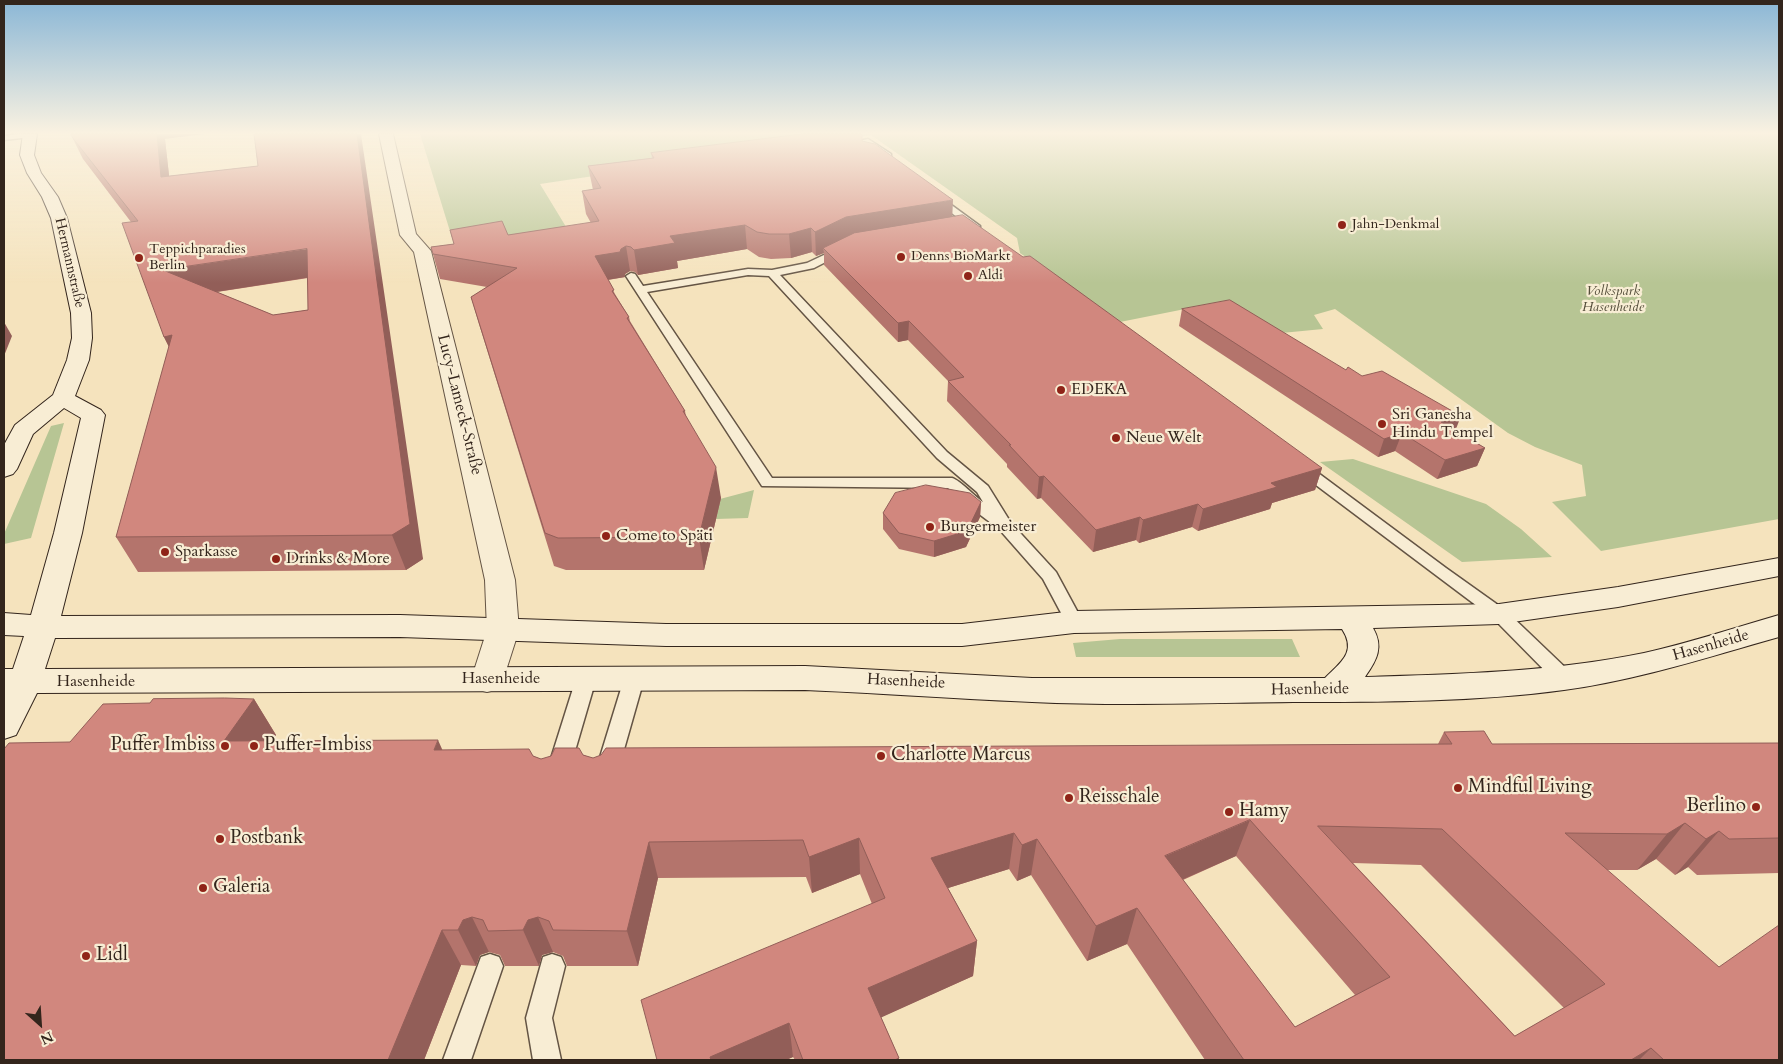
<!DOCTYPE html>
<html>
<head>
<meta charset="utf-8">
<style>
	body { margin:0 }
	#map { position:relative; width:1783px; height:1064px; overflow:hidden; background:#f5e3bd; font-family:Cardo,serif }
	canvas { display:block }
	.frame { position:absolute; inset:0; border:5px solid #33251c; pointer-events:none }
	.north { position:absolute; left:15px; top:999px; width:50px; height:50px; -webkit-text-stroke:4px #f8edd4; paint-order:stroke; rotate:154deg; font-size:14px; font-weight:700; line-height:20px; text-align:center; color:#33251c }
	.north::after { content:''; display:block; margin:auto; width:18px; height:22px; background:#33251c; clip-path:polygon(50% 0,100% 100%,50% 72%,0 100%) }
</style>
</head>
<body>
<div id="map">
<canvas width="1783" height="1064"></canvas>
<div class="frame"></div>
<div class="north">N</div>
</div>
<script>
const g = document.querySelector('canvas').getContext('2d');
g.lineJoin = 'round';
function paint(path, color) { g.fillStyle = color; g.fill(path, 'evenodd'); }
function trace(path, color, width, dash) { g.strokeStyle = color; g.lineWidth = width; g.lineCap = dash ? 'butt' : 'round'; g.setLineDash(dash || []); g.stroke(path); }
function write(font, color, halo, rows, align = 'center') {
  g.font = font + ' Cardo,serif'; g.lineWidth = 4.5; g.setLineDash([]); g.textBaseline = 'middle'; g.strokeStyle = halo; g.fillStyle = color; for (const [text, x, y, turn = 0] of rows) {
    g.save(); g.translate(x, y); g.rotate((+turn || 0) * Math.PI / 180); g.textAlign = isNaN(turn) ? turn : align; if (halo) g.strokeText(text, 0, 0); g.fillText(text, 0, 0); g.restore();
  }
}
paint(new Path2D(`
	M 420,134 L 1779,134 L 1779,519 L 1601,551 L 1552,502 L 1586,496 L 1582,465 L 1535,447 L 1508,433 L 1335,309 L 1314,315 L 1323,329 L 1271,334 L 1234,313 L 1200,306 L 1120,322 L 1020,253 L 1017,238 L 871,135 L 540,184 L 571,235 L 457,254 Z
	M 64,423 L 31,538 L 4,544 L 4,534 L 51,426 Z
	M 1353,459 L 1486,504 L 1521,529 L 1552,557 L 1462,562 L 1320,462 Z
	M 754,490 L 748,518 L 716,519 L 720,499 Z
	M 1120,639 L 1292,639 L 1300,657 L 1076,657 L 1073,643 Z`), '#b7c594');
const lane = new Path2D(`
	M 18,134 L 33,134 L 34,135 L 30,137 L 4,140 L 4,136 Z
	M 868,139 L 891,154 L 891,158 L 885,158 L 866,144 L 843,147 L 839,145 Z
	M 935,193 L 980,226 L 980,230 L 974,230 L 932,198 L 930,196 Z
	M 843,246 L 848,249 L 847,251 L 814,268 L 780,275 L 947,452 L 988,486 L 1011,523 L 1056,572 L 1083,622 L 1080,626 L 1074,628 L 1068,626 L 1043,579 L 999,529 L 958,498 L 948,488 L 762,486 L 626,276 L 631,273 L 635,274 L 643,286 L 748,269 L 772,270 L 807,263 ZM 748,275 L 769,276 L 937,458 L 977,492 L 983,502 C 975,497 960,480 952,478 L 772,478 L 647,292 Z
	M 1301,463 L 1306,464 L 1446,568 L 1505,610 L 1571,673 L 1574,678 L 1571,683 L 1564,685 L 1557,683 L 1493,618 L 1296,470 L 1294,467 L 1296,464 Z
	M 586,672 L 593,674 L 596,679 L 570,768 L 567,774 L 559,777 L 551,774 L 548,768 L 576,679 L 579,674 Z
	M 634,672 L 641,674 L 644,679 L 619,767 L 616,773 L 608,776 L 600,773 L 597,767 L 624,679 L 627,674 Z
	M 490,954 L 499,957 L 503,966 L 471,1060 L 443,1060 L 481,957 Z
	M 552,954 L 561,957 L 565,966 L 552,1018 L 561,1060 L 533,1060 L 526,1018 L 543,957 Z`);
const street = new Path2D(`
	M 379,134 L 393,134 L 416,234 L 431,251 L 515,580 L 519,630 L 503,680 L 499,689 L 487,692 L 475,689 L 471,680 L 487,630 L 485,580 L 414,252 L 400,235 Z`);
const secondary = new Path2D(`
	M 23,134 L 37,134 L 34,155 L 41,173 L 58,197 L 67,218 L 91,313 L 92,338 L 89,360 L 75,396 L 101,410 L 105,415 L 82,533 L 61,616 L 400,615 L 666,624 L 962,624 L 1074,611 L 1499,604 L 1618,587 L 1779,558 L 1779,576 L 1618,607 L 1499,624 L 1373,628 C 1384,647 1377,660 1365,677 C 1459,674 1552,672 1644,653 C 1689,643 1734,628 1779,615 L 1779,637 C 1708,657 1638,680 1564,690 C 1476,702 1382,702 1293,702 C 1206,703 1119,706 1032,702 C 956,699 881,693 805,690 L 37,693 L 16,735 L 4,739 L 4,669 L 13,669 L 24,636 L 4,635 L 4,613 L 31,615 L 54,533 L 81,418 L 64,408 L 33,434 L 17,469 L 13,474 L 4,477 L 4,445 L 15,425 L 53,395 L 67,360 L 72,338 L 71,313 L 51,218 L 42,197 L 27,173 L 20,155 ZM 1342,629 C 1357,652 1341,662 1325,678 L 1032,678 L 805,666 L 45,669 L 55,638 L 400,637 L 666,646 L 962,646 L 1074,633 Z`);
trace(lane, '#645444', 3);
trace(street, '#645444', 2);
trace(secondary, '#33251c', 2);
paint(lane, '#f8edd4');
paint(street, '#f8edd4');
paint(secondary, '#f8edd4');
paint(new Path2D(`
	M 254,134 L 423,559 L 406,570 L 138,572 L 116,537 L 169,347 L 164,337 L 131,222 L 83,159 L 72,137 L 165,139 L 169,176 L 258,166 ZM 308,278 L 308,310 L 273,315 L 217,292 Z
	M 862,141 L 952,217 L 1322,468 L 1315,490 L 1272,503 L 1270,509 L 1198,531 L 1192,527 L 1139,543 L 1136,540 L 1093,552 L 1041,498 L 1037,499 L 1007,467 L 1007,464 L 947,401 L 948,381 L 908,340 L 898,342 L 824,265 L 824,253 L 816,256 L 812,252 L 791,258 L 771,259 L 759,257 L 747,249 L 677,261 L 678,268 L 638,275 L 635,272 L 630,271 L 625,274 L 625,277 L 608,280 L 615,294 L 629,317 L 630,321 L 685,411 L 686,416 L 721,498 L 704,570 L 566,570 L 554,566 L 479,324 L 471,297 L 487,287 L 440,279 L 431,247 L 454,244 L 450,230 L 508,235 L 591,223 L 586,214 L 582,191 L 593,190 L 588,166 L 652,158 L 651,153 Z
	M 1182,309 L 1455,430 L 1485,448 L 1477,466 L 1437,479 L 1395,451 L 1378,457 L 1179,326 Z
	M 981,502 L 980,517 L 966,547 L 934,557 L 899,549 L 883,529 L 883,513 Z
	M 254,699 L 276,735 L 272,741 L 443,750 L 533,756 L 541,759 L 583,755 L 593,758 L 1438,744 L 1444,732 L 1492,744 L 1779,743 L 1779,873 L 1697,875 L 1688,867 L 1675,875 L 1656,859 L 1637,870 L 1607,870 L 1779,1060 L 1205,1060 L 1127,944 L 1087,961 L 1031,875 L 1017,881 L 1009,869 L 948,888 L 977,941 L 973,976 L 881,1017 L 899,1058 L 899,1060 L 795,1060 L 793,1057 L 786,1060 L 657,1060 L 872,904 L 860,874 L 812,893 L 806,877 L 658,878 L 638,966 L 567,966 L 563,956 L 553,952 L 542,955 L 539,966 L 505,966 L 500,955 L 489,952 L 480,955 L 476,966 L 461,965 L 424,1060 L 4,1060 L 70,742 L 150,703 ZM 1236,856 L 1355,995 L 1295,1027 L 1183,880 ZM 1353,863 L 1421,865 L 1564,1008 L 1515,1036 Z`), '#b4746c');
paint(new Path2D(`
	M 157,134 L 204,134 L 165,139 L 172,202 L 161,177 Z
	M 357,134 L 361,134 L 423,559 L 406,570 L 392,535 Z
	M 953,200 L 952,223 L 823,248 L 824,253 L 816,256 L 815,232 L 846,217 Z
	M 745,225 L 747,249 L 677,261 L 678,268 L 638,275 L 634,250 L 670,236 Z
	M 811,228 L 812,252 L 791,258 L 789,234 Z
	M 626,246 L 630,271 L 625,274 L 625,277 L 600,281 L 595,256 L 621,249 Z
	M 307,249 L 318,276 L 177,298 L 163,270 Z
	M 909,321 L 908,340 L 898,342 L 898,323 Z
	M 4,322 L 12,336 L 4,356 Z
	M 172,335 L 179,367 L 164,337 Z
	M 1461,416 L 1454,434 L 1441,422 Z
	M 1402,433 L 1395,451 L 1378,457 L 1384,439 Z
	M 1485,448 L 1477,466 L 1437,479 L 1445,460 Z
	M 716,467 L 721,498 L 704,570 L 699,537 Z
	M 1322,468 L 1315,490 L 1272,503 L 1270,509 L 1198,531 L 1203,509 L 1271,483 Z
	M 1044,476 L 1041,498 L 1037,499 L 1039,477 Z
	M 981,502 L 980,517 L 966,547 L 934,557 L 934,541 Z
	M 1198,504 L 1192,527 L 1139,543 L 1143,520 Z
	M 1140,517 L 1136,540 L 1093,552 L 1096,530 Z
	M 254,699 L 276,735 L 248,778 L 224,741 Z
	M 438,740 L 454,776 L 434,750 Z
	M 1250,820 L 1236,856 L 1154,892 L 1165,856 Z
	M 1685,823 L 1656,859 L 1637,870 L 1667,834 Z
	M 1719,831 L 1688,867 L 1675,875 L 1706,839 Z
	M 1014,833 L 1009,869 L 929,894 L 931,858 Z
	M 859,838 L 860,874 L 812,893 L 809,857 Z
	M 1037,839 L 1031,875 L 1017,881 L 1022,845 Z
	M 649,842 L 658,878 L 638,966 L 627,931 Z
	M 1137,908 L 1127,944 L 1087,961 L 1096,926 Z
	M 472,917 L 489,952 L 480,955 L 476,966 L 458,930 L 463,920 Z
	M 538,917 L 553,952 L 542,955 L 539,966 L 523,930 L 528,920 Z
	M 442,930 L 461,965 L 424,1060 L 388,1060 Z
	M 977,941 L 973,976 L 869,1023 L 868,988 Z
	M 789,1023 L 793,1057 L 786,1060 L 711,1060 L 710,1057 Z
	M 1651,1048 L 1639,1060 L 1631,1060 Z`), '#925e58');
const building = new Path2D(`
	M 71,134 L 157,134 L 161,177 L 258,166 L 254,134 L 357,134 L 410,524 L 392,535 L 116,537 L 172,335 L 164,337 L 122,223 L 138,221 L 72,137 ZM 307,249 L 308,310 L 273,315 L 163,270 Z
	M 802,134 L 861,134 L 862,135 L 862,141 L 875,144 L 953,200 L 846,217 L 815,232 L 811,228 L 789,234 L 769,234 L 757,232 L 745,225 L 670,236 L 675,243 L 634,250 L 631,247 L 626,246 L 621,249 L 620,252 L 595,256 L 614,290 L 612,291 L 629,317 L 627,318 L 685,411 L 683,411 L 716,467 L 699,537 L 558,538 L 545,533 L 471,297 L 517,268 L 433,254 L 431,247 L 454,244 L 450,230 L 502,221 L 508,235 L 599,221 L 582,191 L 601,188 L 588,166 L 654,158 L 651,153 Z
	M 963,215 L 1023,257 L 1030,256 L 1322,468 L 1271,483 L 1277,487 L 1203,509 L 1198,504 L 1143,520 L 1140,517 L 1096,530 L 1044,476 L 1039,477 L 1009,445 L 1011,445 L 948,381 L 964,377 L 909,321 L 898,323 L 823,248 L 854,233 Z
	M 1230,300 L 1346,370 L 1348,367 L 1362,376 L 1382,371 L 1461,416 L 1441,422 L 1485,448 L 1445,460 L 1402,433 L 1384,439 L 1182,309 Z
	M 926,485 L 970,493 L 981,502 L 967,531 L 934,541 L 899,533 L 883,513 L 895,493 Z
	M 225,698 L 254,699 L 224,741 L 438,740 L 434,750 L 529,749 L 533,756 L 541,759 L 551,756 L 555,748 L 579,748 L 583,755 L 593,758 L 601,755 L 606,748 L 1452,744 L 1444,732 L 1484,731 L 1492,744 L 1779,743 L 1779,838 L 1729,839 L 1719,831 L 1706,839 L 1685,823 L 1667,834 L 1565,833 L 1719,967 L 1779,925 L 1779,1060 L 1664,1060 L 1651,1048 L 1631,1060 L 1244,1060 L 1137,908 L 1096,926 L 1037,839 L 1022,845 L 1014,833 L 931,858 L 977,941 L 868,988 L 899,1058 L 895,1060 L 803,1060 L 789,1023 L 710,1057 L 711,1060 L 657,1060 L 641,1000 L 885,898 L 859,838 L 809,857 L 803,840 L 649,842 L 627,931 L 553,930 L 549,921 L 538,917 L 528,920 L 523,930 L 488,931 L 483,920 L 472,917 L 463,920 L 458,930 L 442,930 L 388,1060 L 4,1060 L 4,749 L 9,743 L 70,742 L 103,704 L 150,703 L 153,699 ZM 1250,820 L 1390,977 L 1295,1027 L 1165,856 ZM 1318,826 L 1442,829 L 1605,984 L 1515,1036 Z`);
paint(building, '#d1877e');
trace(building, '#925e58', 1);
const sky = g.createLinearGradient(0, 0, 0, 283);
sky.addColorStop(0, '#8bb7d6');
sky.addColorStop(0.47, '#faf2e1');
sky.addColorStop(1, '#faf2e100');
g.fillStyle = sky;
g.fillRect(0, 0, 1783, 283);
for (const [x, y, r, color] of [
	[1342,225,5,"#8f2418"],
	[901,257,5,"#8f2418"],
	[139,258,5,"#8f2418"],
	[968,276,5,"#8f2418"],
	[1061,390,5,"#8f2418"],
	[1382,424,5,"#8f2418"],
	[1116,438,5,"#8f2418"],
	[930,527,5,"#8f2418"],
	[606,536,5,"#8f2418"],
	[165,552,5,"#8f2418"],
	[276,559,5,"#8f2418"],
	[225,746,5,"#8f2418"],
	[254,746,5,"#8f2418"],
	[881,756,5,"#8f2418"],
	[1458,788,5,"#8f2418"],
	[1069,798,5,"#8f2418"],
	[1756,807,5,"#8f2418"],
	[1229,812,5,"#8f2418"],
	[220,839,5,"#8f2418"],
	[203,888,5,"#8f2418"],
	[86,956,5,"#8f2418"]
]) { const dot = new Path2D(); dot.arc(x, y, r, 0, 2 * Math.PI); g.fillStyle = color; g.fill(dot); trace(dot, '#f8edd4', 2); }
write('14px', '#33251c', '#f8edd4', [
	["Jahn-Denkmal",1352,225],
	["Teppichparadies",149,250],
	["Berlin",149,266],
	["Denns BioMarkt",911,257],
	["Aldi",978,276]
], 'left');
write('14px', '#33251c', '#f8edd4', [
	["Hermannstraße",69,263,77]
]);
write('italic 14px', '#544d3a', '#f8edd4', [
	["Volkspark",1613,292],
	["Hasenheide",1613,308]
]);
write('16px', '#33251c', '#f8edd4', [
	["EDEKA",1071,390],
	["Sri Ganesha",1392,415],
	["Hindu Tempel",1392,433],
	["Neue Welt",1126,438],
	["Burgermeister",940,527],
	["Come to Späti",616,536],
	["Sparkasse",175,552],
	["Drinks & More",286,559]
], 'left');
write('16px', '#33251c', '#f8edd4', [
	["Lucy-Lameck-Straße",459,405,76],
	["Hasenheide",1711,646,-16],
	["Hasenheide",501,679],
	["Hasenheide",96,682],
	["Hasenheide",906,682,3],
	["Hasenheide",1310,690,-1]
]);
write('19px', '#33251c', '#f8edd4', [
	["Puffer Imbiss",215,746,"right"],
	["Puffer-Imbiss",264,746],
	["Charlotte Marcus",891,756],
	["Mindful Living",1468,788],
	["Reisschale",1079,798],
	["Berlino",1746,807,"right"],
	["Hamy",1239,812],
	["Postbank",230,839],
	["Galeria",213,888],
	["Lidl",96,956]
], 'left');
</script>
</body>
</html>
